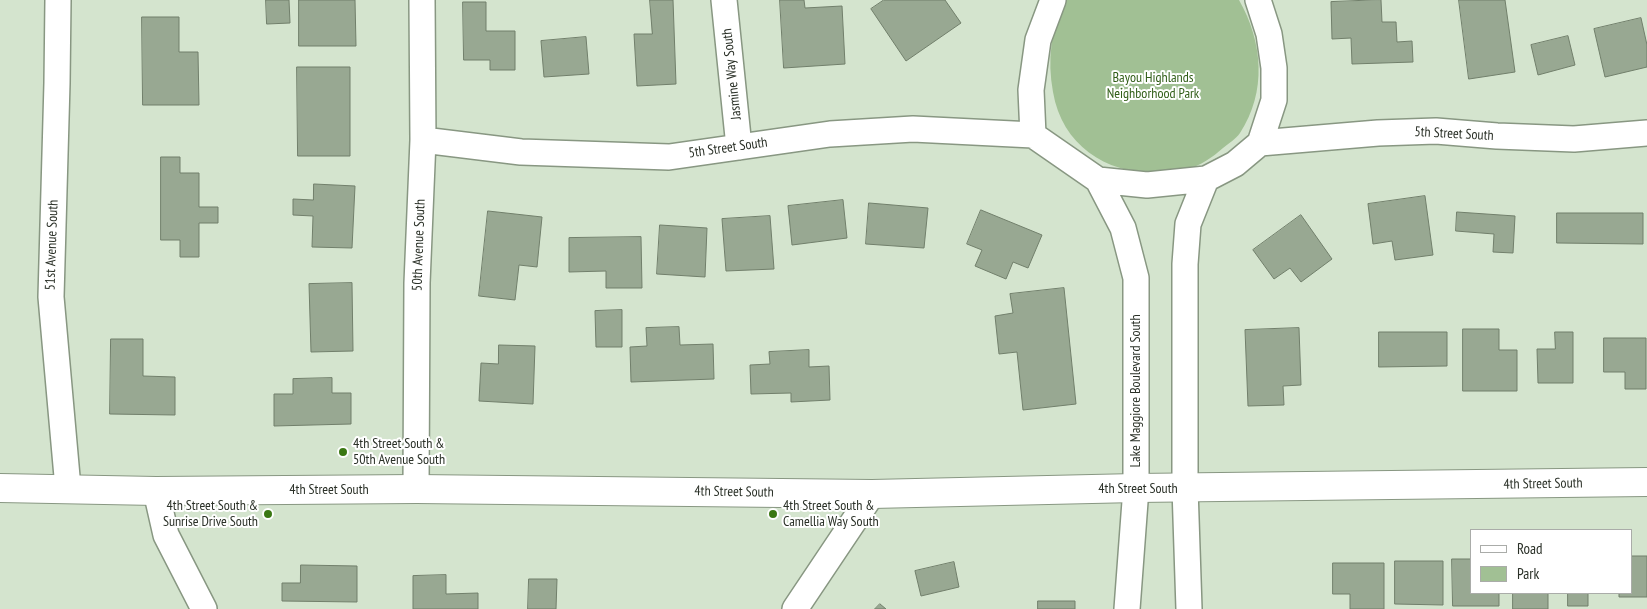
<!DOCTYPE html>
<html>
<head>
<meta charset="utf-8">
<style>
	body { margin:0 }
	#map { position:relative; width:1647px; height:609px; overflow:hidden; background:#d4e4ce; font-family:"PT Sans Narrow",sans-serif }
	canvas { display:block }
	.legend { position:absolute; left:1470px; top:529px; width:162px; height:65px; box-sizing:border-box; background:#fff; border:1px solid #aaaca9; margin:0; padding:6px 9px; list-style:none; font-size:15px; color:#2a3027 }
	.legend li { display:flex; align-items:center; gap:10px; height:25px }
	.legend b { width:25px; border:1px solid #aaaca9 }
</style>
</head>
<body>
<div id="map">
<canvas width="1647" height="609"></canvas>
<ul class="legend">
<li><b style="height:6px;background:#fff"></b>Road</li>
<li><b style="height:14px;background:#a1c094"></b>Park</li>
</ul>
</div>
<script>
const g = document.querySelector('canvas').getContext('2d');
g.lineJoin = 'round';
function paint(path, color) { g.fillStyle = color; g.fill(path, 'evenodd'); }
function trace(path, color, width, dash) { g.strokeStyle = color; g.lineWidth = width; g.lineCap = dash ? 'butt' : 'round'; g.setLineDash(dash || []); g.stroke(path); }
function write(font, color, halo, rows, align = 'center') {
  g.font = font + ' "PT Sans Narrow",sans-serif'; g.lineWidth = 4; g.setLineDash([]); g.textBaseline = 'middle'; g.strokeStyle = halo; g.fillStyle = color; for (const [text, x, y, turn = 0] of rows) {
    g.save(); g.translate(x, y); g.rotate((+turn || 0) * Math.PI / 180); g.textAlign = isNaN(turn) ? turn : align; if (halo) g.strokeText(text, 0, 0); g.fillText(text, 0, 0); g.restore();
  }
}
paint(new Path2D(`
	M 1065,0 L 1239,0 C 1263,42 1267,92 1240,133 C 1236,139 1228,144 1223,148 C 1213,157 1200,166 1187,169 C 1127,184 1064,157 1053,92 C 1047,60 1051,29 1065,0 Z`), '#a1c094');
const building = new Path2D(`
	M 266,0 L 289,0 L 290,23 L 267,24 Z
	M 299,0 L 355,0 L 356,46 L 299,46 Z
	M 650,0 L 673,0 L 676,84 L 637,86 L 634,34 L 652,34 Z
	M 780,0 L 804,0 L 805,8 L 842,6 L 845,64 L 784,68 Z
	M 884,0 L 945,0 L 961,23 L 906,61 L 871,9 Z
	M 1381,0 L 1382,22 L 1396,22 L 1397,42 L 1412,41 L 1413,62 L 1352,64 L 1351,38 L 1332,39 L 1331,2 Z
	M 1459,0 L 1505,0 L 1515,72 L 1469,79 Z
	M 463,2 L 486,2 L 486,31 L 515,31 L 515,70 L 490,70 L 490,60 L 464,60 Z
	M 142,17 L 179,17 L 179,52 L 198,52 L 199,105 L 143,105 Z
	M 1641,18 L 1647,45 L 1647,67 L 1605,77 L 1594,29 Z
	M 1568,36 L 1575,65 L 1538,75 L 1531,45 Z
	M 586,37 L 589,74 L 544,77 L 541,41 Z
	M 297,67 L 350,67 L 350,156 L 298,156 Z
	M 161,157 L 180,157 L 180,173 L 199,173 L 199,207 L 218,207 L 218,223 L 199,223 L 199,257 L 180,257 L 180,240 L 161,240 Z
	M 314,184 L 355,186 L 352,248 L 312,247 L 313,216 L 293,215 L 293,199 L 313,200 Z
	M 1425,196 L 1433,255 L 1395,260 L 1392,241 L 1373,244 L 1368,204 Z
	M 843,200 L 847,238 L 792,245 L 788,206 Z
	M 869,203 L 928,208 L 924,248 L 866,244 Z
	M 981,210 L 1042,235 L 1028,268 L 1013,262 L 1006,279 L 975,266 L 982,250 L 967,244 Z
	M 488,211 L 542,217 L 537,267 L 519,265 L 515,300 L 479,296 Z
	M 1457,212 L 1515,216 L 1513,253 L 1493,252 L 1494,234 L 1456,231 Z
	M 1557,213 L 1643,213 L 1643,244 L 1557,243 Z
	M 1301,215 L 1332,259 L 1301,282 L 1290,268 L 1274,279 L 1253,250 Z
	M 770,216 L 774,269 L 726,271 L 722,219 Z
	M 660,225 L 707,228 L 705,277 L 657,274 Z
	M 641,237 L 642,288 L 606,288 L 606,271 L 569,272 L 569,238 Z
	M 352,283 L 353,351 L 311,352 L 309,284 Z
	M 1064,288 L 1076,404 L 1023,410 L 1017,352 L 999,354 L 995,316 L 1013,313 L 1010,294 Z
	M 622,310 L 622,347 L 596,347 L 595,311 Z
	M 679,327 L 680,345 L 713,344 L 714,379 L 631,382 L 630,347 L 647,346 L 646,328 Z
	M 1299,328 L 1301,385 L 1283,386 L 1284,405 L 1248,406 L 1245,330 Z
	M 1463,329 L 1499,329 L 1499,350 L 1517,350 L 1517,391 L 1463,391 Z
	M 1379,332 L 1447,332 L 1447,366 L 1379,367 Z
	M 1555,332 L 1573,332 L 1573,383 L 1538,383 L 1537,349 L 1555,349 Z
	M 1604,338 L 1646,338 L 1646,389 L 1625,389 L 1625,372 L 1604,372 Z
	M 111,339 L 143,339 L 143,376 L 175,377 L 175,415 L 110,414 Z
	M 499,345 L 535,346 L 533,404 L 479,401 L 481,363 L 498,364 Z
	M 809,350 L 809,367 L 829,366 L 830,400 L 791,402 L 791,393 L 751,394 L 750,365 L 770,364 L 769,352 Z
	M 332,378 L 332,393 L 351,393 L 351,424 L 274,426 L 274,394 L 293,394 L 293,379 Z
	M 1631,556 L 1647,556 L 1647,597 L 1619,597 L 1619,593 L 1631,593 Z
	M 1452,559 L 1471,559 L 1471,593 L 1499,593 L 1499,606 L 1453,606 Z
	M 1395,561 L 1443,561 L 1443,605 L 1395,604 Z
	M 954,562 L 959,587 L 921,596 L 915,571 Z
	M 1333,563 L 1384,563 L 1384,609 L 1350,609 L 1350,594 L 1333,594 Z
	M 301,565 L 357,566 L 357,602 L 282,601 L 282,583 L 300,583 Z
	M 446,575 L 446,594 L 478,593 L 478,609 L 413,609 L 413,576 Z
	M 529,579 L 557,579 L 556,609 L 528,609 Z
	M 1513,593 L 1548,593 L 1548,609 L 1513,609 Z
	M 1568,593 L 1588,593 L 1588,606 L 1568,606 Z
	M 1038,601 L 1075,601 L 1075,609 L 1038,609 Z
	M 880,604 L 886,609 L 875,609 Z`);
paint(building, '#98a892');
trace(building, '#717f6b', 1);
const minor = new Path2D(`
	M 58,0 L 57,83 L 51,297 L 68,488
	M 724,0 L 739,147
	M 1033,135 L 1098,180 L 1147,185 L 1206,179 L 1235,164 L 1260,143 L 1274,100 L 1274,68 L 1269,34 L 1258,0
	M 1033,135 L 1031,90 L 1038,40 L 1053,0
	M 423,140 L 521,152 L 669,157 L 830,134 L 913,129 L 1033,135
	M 1260,143 L 1378,133 L 1436,131 L 1497,136 L 1574,139 L 1647,133
	M 1098,180 L 1123,228 L 1136,278 L 1136,488 L 1127,609
	M 416,489 L 417,283 L 423,140 L 422,0
	M 156,491 L 166,535 L 204,609
	M 795,609 L 872,494
	M 1189,609 L 1185,488 L 1185,264 L 1188,224 L 1206,179`);
const tertiary = new Path2D(`
	M 0,488 L 156,491 L 416,489 L 872,494 L 1136,488 L 1647,482`);
trace(minor, '#889782', 28);
trace(tertiary, '#889782', 30);
trace(minor, '#fff', 25);
trace(tertiary, '#fff', 28);
for (const [x, y, r, color] of [
	[343,452,5,"#3a7813"],
	[268,514,5,"#3a7813"],
	[773,514,5,"#3a7813"]
]) { const dot = new Path2D(); dot.arc(x, y, r, 0, 2 * Math.PI); g.fillStyle = color; g.fill(dot); trace(dot, '#fff', 2); }
write('14px', '#2a3027', '#fff', [
	["Jasmine Way South",732,74,-96],
	["5th Street South",1454,134,3],
	["5th Street South",728,148,-8],
	["51st Avenue South",52,245,-88],
	["50th Avenue South",419,245,-88],
	["Lake Maggiore Boulevard South",1136,391,-90],
	["4th Street South",1543,484,-1],
	["4th Street South",1138,489],
	["4th Street South",329,490],
	["4th Street South",734,492,1]
]);
write('14px', '#315e18', '#fff', [
	["Bayou Highlands",1153,78],
	["Neighborhood Park",1153,94]
]);
write('14px', '#2a3027', '#fff', [
	["4th Street South &",353,444],
	["50th Avenue South",353,460],
	["4th Street South &",258,506,"right"],
	["Sunrise Drive South",258,522,"right"],
	["4th Street South &",783,506],
	["Camellia Way South",783,522]
], 'left');
</script>
</body>
</html>
